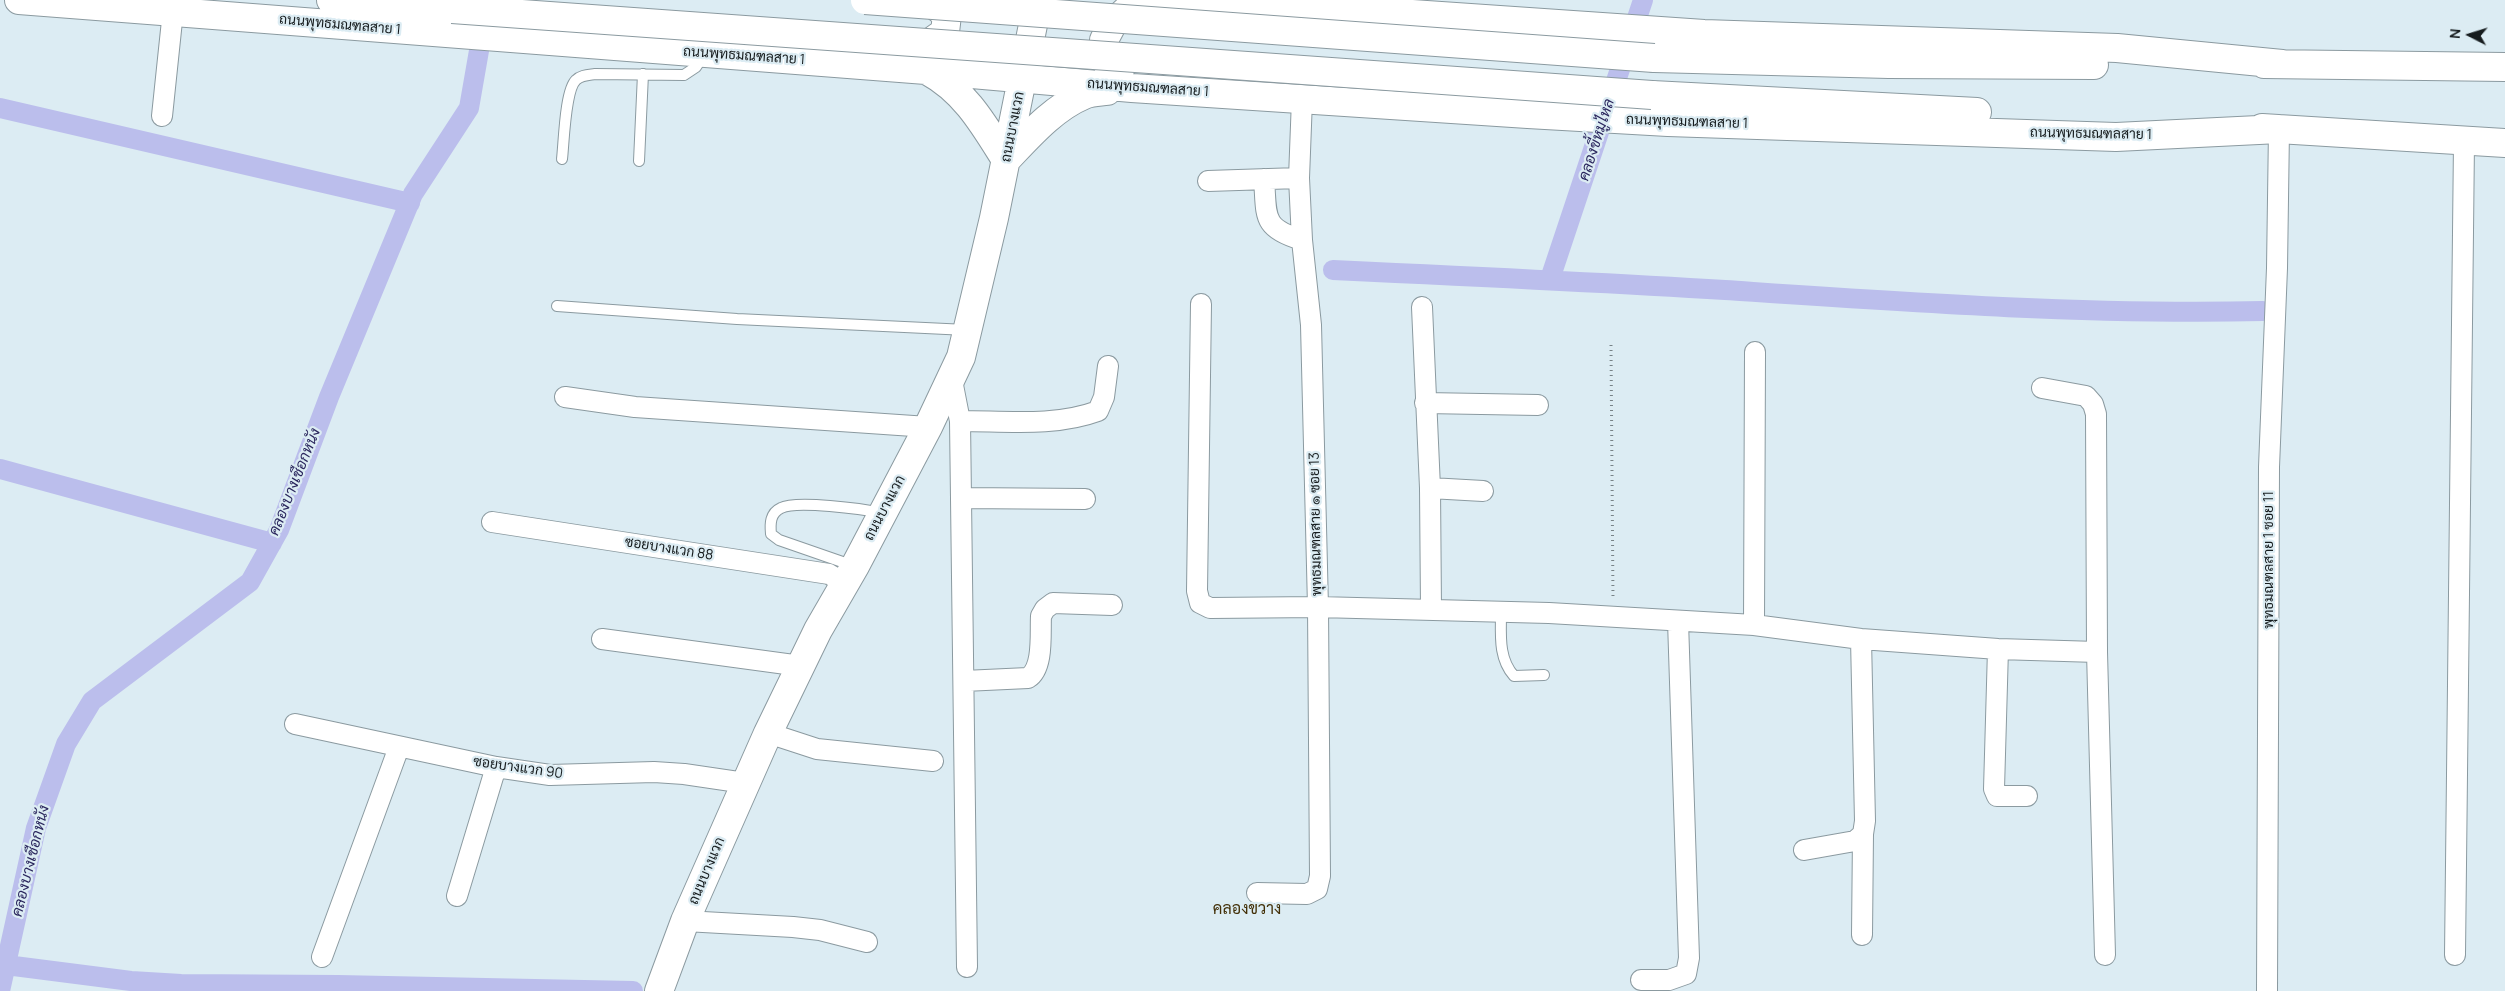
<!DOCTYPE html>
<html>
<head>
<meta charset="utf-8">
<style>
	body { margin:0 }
	#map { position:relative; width:2505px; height:991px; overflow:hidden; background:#dcecf3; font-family:Manrope,sans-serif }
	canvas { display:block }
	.north { position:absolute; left:2445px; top:10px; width:50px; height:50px; -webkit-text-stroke:4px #dcecf3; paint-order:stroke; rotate:275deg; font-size:14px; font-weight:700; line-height:20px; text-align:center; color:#161c1e }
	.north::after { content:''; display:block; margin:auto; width:18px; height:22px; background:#161c1e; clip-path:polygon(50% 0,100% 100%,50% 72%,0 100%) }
</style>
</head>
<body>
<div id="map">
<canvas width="2505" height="991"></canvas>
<div class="north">N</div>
</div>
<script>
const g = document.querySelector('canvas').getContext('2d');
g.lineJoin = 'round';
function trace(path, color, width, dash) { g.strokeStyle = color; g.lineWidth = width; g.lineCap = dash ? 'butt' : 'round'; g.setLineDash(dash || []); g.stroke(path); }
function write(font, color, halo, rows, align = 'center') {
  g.font = font + ' Manrope,Sarabun,sans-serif'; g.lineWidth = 4.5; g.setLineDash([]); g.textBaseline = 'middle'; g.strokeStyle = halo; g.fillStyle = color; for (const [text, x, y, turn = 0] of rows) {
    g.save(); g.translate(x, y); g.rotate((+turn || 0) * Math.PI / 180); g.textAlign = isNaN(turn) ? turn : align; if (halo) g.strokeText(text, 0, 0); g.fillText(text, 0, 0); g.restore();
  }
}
trace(new Path2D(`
	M 0,108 L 410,203
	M 1333,270 C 1464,276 1594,282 1725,290 C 1904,302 2084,315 2263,311
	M 1550,279 L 1643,0
	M 0,469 L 272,543
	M 6,965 L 131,981 L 181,984 L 338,985 L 633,991
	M 0,991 L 36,828 L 66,744 L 92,701 L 250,582 L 279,530 L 329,397 L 413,194 L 469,108 L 484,22`), '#bbbeec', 20);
const service = new Path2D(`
	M 562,159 C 564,142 565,90 576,80 C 581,75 588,75 595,74 L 684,75 L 696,67 L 704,55
	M 639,161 L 643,74
	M 557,306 L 737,319 L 967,330
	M 854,566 L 779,540 L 771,534 C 770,524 770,513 781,508 C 796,500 863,509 881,513
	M 1501,612 C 1501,634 1498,658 1514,676 L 1544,675`);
const minor = new Path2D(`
	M 162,116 L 173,11
	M 1264,179 C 1267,216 1261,228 1302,240
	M 1208,181 L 1299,178
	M 1201,304 L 1197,591 L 1200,603 L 1210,608 L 1318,607 L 1549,613 L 1754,625 L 1861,639 L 1998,649 L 2097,652
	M 1422,307 L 1430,488 L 1431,609
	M 952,380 L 960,421 L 967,967
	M 2042,388 L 2086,396 L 2093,404 L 2096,414 L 2097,652 L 2105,955
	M 565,397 L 635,407 L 928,427
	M 1425,403 L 1538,405
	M 960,421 C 1006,421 1055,427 1098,411 L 1104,397 L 1108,366
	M 1430,488 L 1483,491
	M 962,498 L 1085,499
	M 492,522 L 829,574 L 844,583
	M 1754,625 L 1755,352
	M 602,639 L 801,666
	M 1998,649 L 1994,789 L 1997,796 L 2027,796
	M 964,681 L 1028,678 C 1044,668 1040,633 1041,616 L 1045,609 L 1053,603 L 1112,605
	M 295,724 L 496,767 L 550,775 L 654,772 L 684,774 L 745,783
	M 768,733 L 817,749 L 933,761
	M 1804,850 L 1855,841 L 1863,834 L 1865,821 L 1861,639
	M 1257,893 L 1307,894 L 1317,889 L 1320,876 L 1318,607 L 1311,325 L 1302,240 L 1299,178 L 1302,99
	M 457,896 L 496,767
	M 685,921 L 793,927 L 820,930 L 867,942
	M 1862,935 L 1863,834
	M 2455,955 L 2464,142
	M 322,957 L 399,747
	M 1641,980 L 1669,980 L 1686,974 L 1689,958 L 1678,621
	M 2267,991 L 2269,467 L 2277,268 L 2279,129`);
const secondary = new Path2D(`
	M 19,0 L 926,70 L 1132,88 L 1528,114 L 1668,122 L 2116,137 L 2279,129
	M 331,0 L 452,9
	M 1208,0 L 1704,34 L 2117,48 L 2282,64
	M 917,52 L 945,32 L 947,15 L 928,0
	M 1654,58 L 1889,64 L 2094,65
	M 2264,64 L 2505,67
	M 1120,70 L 1107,63 L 1104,40 L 1113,23 L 1127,10 L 1217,1
	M 928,71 C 965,91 984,125 1006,160
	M 1652,95 L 1977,112
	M 2262,128 L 2505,143
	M 1006,160 C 1029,136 1053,108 1084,95 C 1091,92 1100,92 1107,91
	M 659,991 L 685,921 L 768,733 L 818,630 L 855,566 L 928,427 L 961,357 L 994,218 L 1038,0`);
trace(service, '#8b9aa0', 12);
trace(minor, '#8b9aa0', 22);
trace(secondary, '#8b9aa0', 30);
trace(new Path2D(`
	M 1611,345 L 1613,599`), '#778286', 3, [1, 4]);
trace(service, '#fff', 10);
trace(minor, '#fff', 20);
trace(secondary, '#fff', 28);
const secondaryBridge = new Path2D(`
	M 865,0 L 1654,58
	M 452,9 L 1652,95`);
trace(secondaryBridge, '#8b9aa0', 30, []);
trace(secondaryBridge, '#fff', 28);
write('14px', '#161c1e', '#dcecf3', [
	["ถนนพุทธมณฑลสาย 1",340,25,5],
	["ถนนพุทธมณฑลสาย 1",744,56,4],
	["ถนนพุทธมณฑลสาย 1",1148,88,4],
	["ถนนพุทธมณฑลสาย 1",1687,122,2],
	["ถนนบางแวก",1013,127,-79],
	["ถนนพุทธมณฑลสาย 1",2091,134,1],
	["ถนนบางแวก",885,508,-62],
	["พุทธมณฑลสาย ๑ ซอย 13",1316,524,-91],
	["ซอยบางแวก 88",669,549,9],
	["พุทธมณฑลสาย 1 ซอย 11",2269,560,-90],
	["ซอยบางแวก 90",518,768,8],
	["ถนนบางแวก",707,871,-67]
]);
write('italic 15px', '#2b275e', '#dcecf3', [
	["คลองขี้หมูไหล",1597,140,-72],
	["คลองบางเชือกหนัง",295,482,-68],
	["คลองบางเชือกหนัง",31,861,-76]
]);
write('16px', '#433008', '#dcecf3', [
	["คลองขวาง",1247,910]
]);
</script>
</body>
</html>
